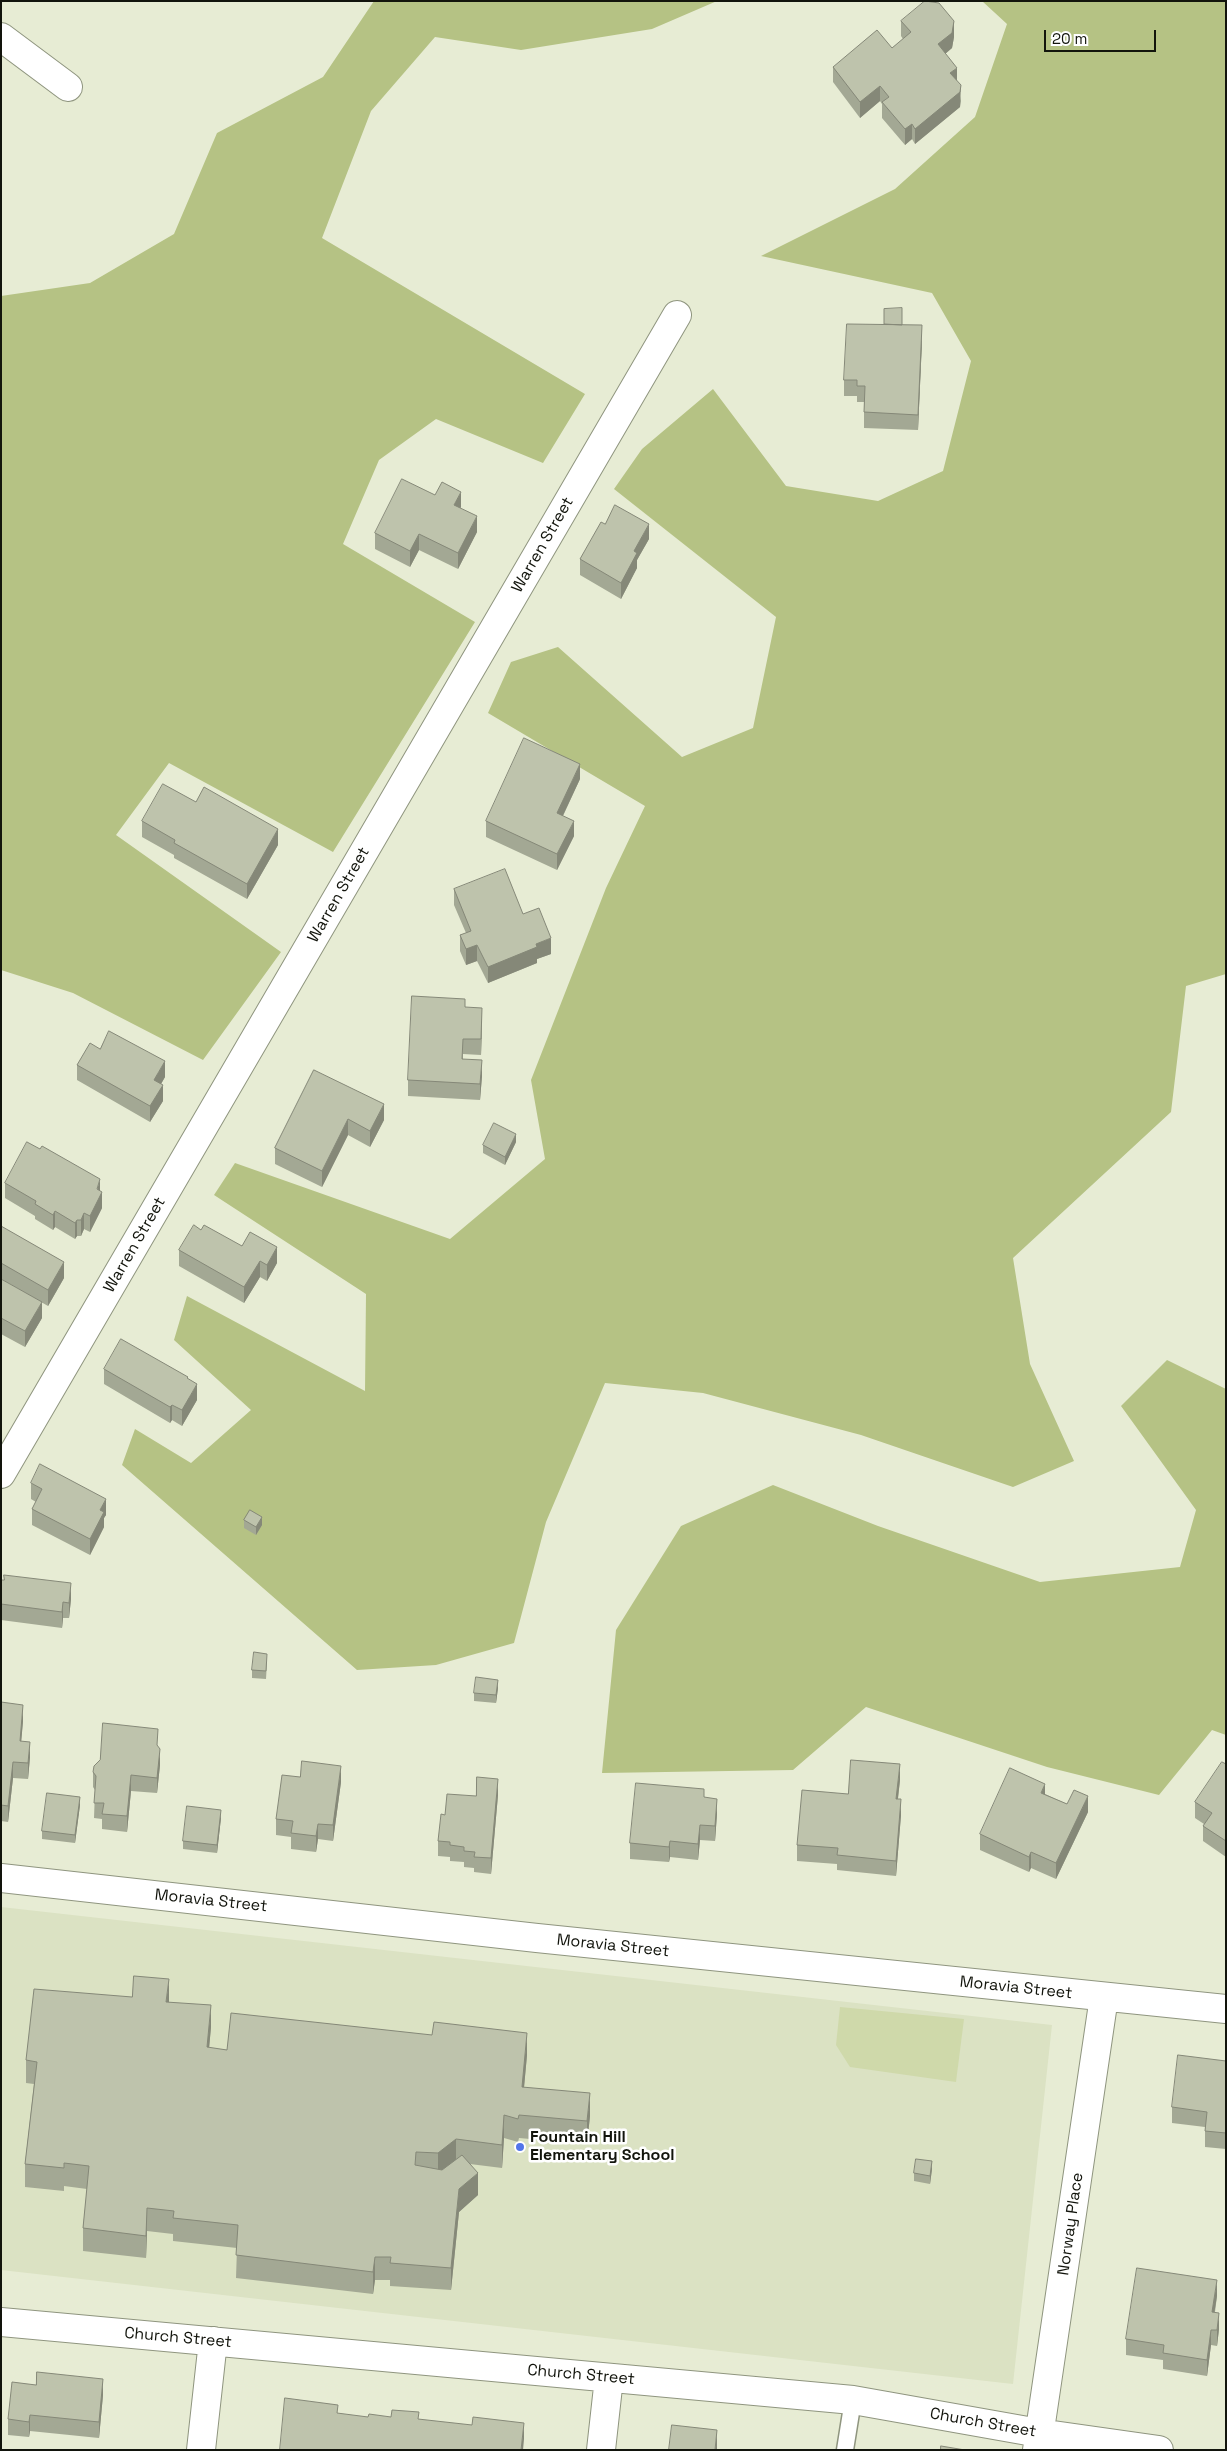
<!DOCTYPE html>
<html>
<head>
<meta charset="utf-8">
<style>
	body { margin:0 }
	#map { position:relative; width:1227px; height:2451px; overflow:hidden; background:#e7ecd4; font-family:"Space Grotesk",sans-serif }
	canvas { display:block }
	.frame { position:absolute; inset:0; border:2px solid #12140c; pointer-events:none }
	.scale { position:absolute; left:1044px; top:30px; width:112px; height:22px; box-sizing:border-box; border:2px solid #12140c; border-top:0; padding-left:6px; font-size:15px; line-height:18px; white-space:nowrap; color:#12140c; -webkit-text-stroke:4px #fff; paint-order:stroke }
</style>
</head>
<body>
<div id="map">
<canvas width="1227" height="2451"></canvas>
<div class="frame"></div>
<div class="scale">20 m</div>
</div>
<script>
const g = document.querySelector('canvas').getContext('2d');
g.lineJoin = 'round';
function paint(path, color) { g.fillStyle = color; g.fill(path, 'evenodd'); }
function trace(path, color, width, dash) { g.strokeStyle = color; g.lineWidth = width; g.lineCap = dash ? 'butt' : 'round'; g.setLineDash(dash || []); g.stroke(path); }
function write(font, color, halo, rows, align = 'center') {
  g.font = font + ' "Space Grotesk",sans-serif'; g.lineWidth = 5; g.setLineDash([]); g.textBaseline = 'middle'; g.strokeStyle = halo; g.fillStyle = color; for (const [text, x, y, turn = 0] of rows) {
    g.save(); g.translate(x, y); g.rotate((+turn || 0) * Math.PI / 180); g.textAlign = isNaN(turn) ? turn : align; if (halo) g.strokeText(text, 0, 0); g.fillText(text, 0, 0); g.restore();
  }
}
paint(new Path2D(`
	M 1,1907 L 1052,2025 L 1013,2384 L 1,2270 Z`), '#dbe2c3');
paint(new Path2D(`
	M 840,2007 L 964,2019 L 956,2082 L 850,2067 L 836,2045 Z`), '#cfd9aa');
paint(new Path2D(`
	M 374,1 L 717,1 L 652,29 L 521,50 L 435,37 L 371,111 L 322,238 L 585,394 L 543,463 L 436,419 L 379,460 L 343,544 L 475,622 L 333,852 L 169,763 L 116,835 L 281,952 L 203,1060 L 73,993 L 1,970 L 1,296 L 90,283 L 174,234 L 217,133 L 323,77 Z
	M 982,1 L 1226,1 L 1226,974 L 1186,986 L 1171,1112 L 1013,1258 L 1030,1364 L 1074,1461 L 1013,1487 L 861,1435 L 703,1393 L 605,1383 L 546,1522 L 514,1643 L 436,1665 L 357,1670 L 122,1465 L 135,1429 L 191,1463 L 251,1410 L 174,1340 L 187,1296 L 365,1391 L 366,1294 L 214,1195 L 235,1163 L 450,1239 L 545,1159 L 531,1080 L 606,888 L 645,806 L 488,713 L 511,662 L 558,647 L 682,757 L 753,728 L 776,617 L 614,489 L 642,449 L 713,389 L 786,486 L 878,501 L 943,471 L 971,361 L 932,293 L 761,256 L 895,189 L 975,117 L 1007,24 Z
	M 1167,1360 L 1226,1389 L 1226,1735 L 1212,1730 L 1159,1795 L 1047,1767 L 866,1707 L 793,1770 L 602,1773 L 616,1630 L 681,1526 L 773,1485 L 878,1526 L 1040,1582 L 1180,1567 L 1196,1510 L 1121,1406 Z`), '#b5c284');
const service = new Path2D(`
	M 845,2450 L 853,2400`);
const minor = new Path2D(`
	M 1,37 L 68,87
	M 1,1474 L 677,315
	M 1,1878 L 537,1938 L 1226,2009
	M 1,2322 L 853,2400 L 1039,2433 L 1159,2450
	M 201,2450 L 213,2341
	M 601,2450 L 609,2378
	M 1037,2450 L 1104,1997`);
trace(service, '#8f957f', 19);
trace(minor, '#8f957f', 30);
trace(service, '#fff', 16);
trace(minor, '#fff', 28);
paint(new Path2D(`
	M 901,21 L 954,37 L 952,48 L 945,54 L 957,80 L 961,101 L 960,107 L 915,144 L 912,139 L 905,145 L 882,118 L 882,104 L 880,101 L 860,118 L 833,82 L 833,67 L 892,48 L 903,39 L 901,36 Z
	M 902,325 L 922,341 L 918,430 L 864,428 L 864,402 L 857,402 L 857,396 L 844,396 L 844,380 Z
	M 461,507 L 460,508 L 477,532 L 458,569 L 419,550 L 410,567 L 375,549 L 375,533 Z
	M 605,524 L 649,539 L 637,560 L 637,568 L 621,599 L 580,575 L 580,559 Z
	M 580,779 L 563,816 L 574,836 L 557,870 L 486,837 L 486,821 Z
	M 196,802 L 278,845 L 247,899 L 174,858 L 174,855 L 142,837 L 142,821 Z
	M 454,889 L 523,914 L 551,954 L 537,959 L 537,963 L 488,983 L 477,961 L 466,965 L 460,951 L 460,935 L 466,933 L 454,905 Z
	M 465,1007 L 482,1024 L 481,1055 L 463,1054 L 463,1059 L 482,1076 L 480,1100 L 408,1096 L 408,1080 Z
	M 100,1049 L 165,1077 L 161,1084 L 163,1101 L 150,1122 L 77,1080 L 77,1065 Z
	M 314,1070 L 384,1120 L 370,1147 L 348,1135 L 322,1187 L 275,1164 L 275,1148 Z
	M 516,1142 L 505,1165 L 483,1153 L 483,1145 Z
	M 5,1183 L 100,1191 L 102,1208 L 90,1232 L 84,1229 L 81,1236 L 77,1236 L 75,1239 L 55,1227 L 53,1230 L 35,1219 L 35,1216 L 5,1198 Z
	M 1,1226 L 64,1278 L 48,1306 L 1,1279 Z
	M 201,1230 L 242,1246 L 277,1263 L 267,1281 L 260,1277 L 244,1303 L 179,1266 L 179,1250 Z
	M 1,1279 L 42,1318 L 25,1347 L 1,1334 Z
	M 104,1369 L 197,1400 L 182,1426 L 172,1420 L 170,1423 L 104,1384 Z
	M 31,1483 L 106,1515 L 104,1518 L 104,1527 L 90,1555 L 32,1525 L 32,1509 L 36,1502 L 31,1499 Z
	M 244,1520 L 262,1525 L 256,1535 L 244,1528 Z
	M 1,1580 L 71,1599 L 69,1618 L 63,1618 L 62,1628 L 1,1620 Z
	M 267,1662 L 266,1679 L 252,1678 L 252,1670 Z
	M 498,1688 L 496,1703 L 474,1701 L 474,1693 Z
	M 1,1702 L 23,1721 L 21,1741 L 30,1757 L 28,1779 L 13,1778 L 8,1822 L 1,1821 Z
	M 158,1747 L 160,1765 L 157,1793 L 131,1791 L 127,1832 L 102,1829 L 102,1819 L 94,1818 L 95,1790 L 93,1787 L 93,1772 Z
	M 1226,1764 L 1226,1857 L 1203,1841 L 1203,1826 L 1204,1824 L 1195,1818 L 1195,1802 Z
	M 900,1780 L 898,1799 L 901,1815 L 896,1876 L 837,1870 L 837,1864 L 797,1861 L 797,1845 L 848,1794 Z
	M 341,1782 L 333,1841 L 318,1839 L 316,1852 L 291,1849 L 291,1837 L 276,1835 L 276,1819 Z
	M 1045,1794 L 1067,1804 L 1088,1812 L 1056,1879 L 1031,1868 L 1029,1872 L 980,1850 L 980,1834 Z
	M 498,1795 L 491,1874 L 474,1872 L 474,1868 L 464,1867 L 464,1862 L 450,1861 L 450,1857 L 438,1856 L 438,1841 L 445,1815 L 476,1796 Z
	M 704,1797 L 717,1814 L 715,1841 L 700,1840 L 698,1860 L 670,1857 L 669,1862 L 630,1859 L 630,1843 Z
	M 80,1805 L 75,1843 L 42,1839 L 42,1831 Z
	M 221,1818 L 217,1853 L 183,1849 L 183,1841 Z
	M 169,2002 L 211,2027 L 209,2048 L 227,2050 L 527,2055 L 524,2087 L 590,2116 L 587,2144 L 519,2138 L 518,2142 L 504,2138 L 502,2168 L 470,2164 L 478,2195 L 459,2212 L 451,2290 L 390,2286 L 390,2280 L 375,2280 L 373,2294 L 236,2278 L 237,2248 L 173,2241 L 173,2234 L 147,2231 L 146,2258 L 83,2251 L 83,2228 L 87,2189 L 64,2186 L 64,2191 L 25,2187 L 25,2164 L 34,2084 L 26,2083 L 26,2060 Z
	M 1226,2061 L 1226,2149 L 1205,2147 L 1205,2127 L 1172,2123 L 1172,2107 Z
	M 932,2169 L 930,2184 L 914,2181 L 914,2173 Z
	M 1217,2296 L 1215,2312 L 1219,2329 L 1217,2346 L 1211,2345 L 1207,2376 L 1163,2369 L 1163,2360 L 1126,2355 L 1126,2339 Z
	M 103,2395 L 99,2438 L 30,2431 L 29,2437 L 8,2435 L 8,2419 Z`), '#a3a894');
paint(new Path2D(`
	M 954,21 L 954,37 L 952,48 L 938,60 L 938,44 Z
	M 957,68 L 957,83 L 950,73 Z
	M 961,85 L 960,107 L 915,144 L 915,129 Z
	M 880,86 L 880,101 L 860,118 L 860,102 Z
	M 912,124 L 912,139 L 905,145 L 905,129 Z
	M 922,325 L 922,341 L 918,430 L 918,415 Z
	M 461,492 L 461,507 L 454,521 L 454,505 Z
	M 477,516 L 477,532 L 458,569 L 458,553 Z
	M 649,524 L 649,539 L 637,560 L 637,568 L 621,599 L 621,583 L 634,551 Z
	M 419,534 L 419,550 L 410,567 L 410,551 Z
	M 580,764 L 580,779 L 557,828 L 557,813 Z
	M 574,821 L 574,836 L 557,870 L 557,854 Z
	M 278,829 L 278,845 L 247,899 L 247,884 Z
	M 551,938 L 551,954 L 537,959 L 537,963 L 488,983 L 488,967 L 536,944 Z
	M 477,945 L 477,961 L 466,965 L 466,949 Z
	M 482,1008 L 482,1024 L 481,1055 L 481,1039 Z
	M 482,1060 L 482,1076 L 480,1100 L 480,1084 Z
	M 165,1061 L 165,1077 L 154,1096 L 154,1080 Z
	M 163,1085 L 163,1101 L 150,1122 L 150,1106 Z
	M 384,1104 L 384,1120 L 370,1147 L 370,1131 Z
	M 348,1119 L 348,1135 L 322,1187 L 322,1171 Z
	M 516,1134 L 516,1142 L 505,1165 L 505,1157 Z
	M 100,1179 L 100,1194 L 102,1192 L 102,1208 L 90,1232 L 90,1216 Z
	M 55,1211 L 55,1227 L 53,1230 L 53,1215 Z
	M 84,1213 L 84,1229 L 81,1236 L 81,1220 Z
	M 77,1220 L 77,1236 L 75,1239 L 75,1223 Z
	M 277,1247 L 277,1263 L 267,1281 L 267,1265 Z
	M 260,1261 L 260,1277 L 244,1303 L 244,1287 Z
	M 64,1262 L 64,1278 L 48,1306 L 48,1290 Z
	M 42,1302 L 42,1318 L 25,1347 L 25,1331 Z
	M 197,1384 L 197,1400 L 182,1426 L 182,1410 Z
	M 172,1405 L 172,1420 L 170,1423 L 170,1407 Z
	M 106,1499 L 106,1515 L 104,1518 L 104,1527 L 90,1555 L 90,1539 L 100,1510 Z
	M 262,1517 L 262,1525 L 256,1535 L 256,1527 Z
	M 71,1583 L 71,1599 L 69,1618 L 69,1603 Z
	M 63,1602 L 63,1618 L 62,1628 L 62,1612 Z
	M 498,1680 L 498,1688 L 496,1703 L 496,1695 Z
	M 23,1705 L 23,1721 L 20,1756 L 20,1741 Z
	M 30,1742 L 30,1757 L 28,1779 L 28,1763 Z
	M 160,1749 L 160,1765 L 157,1793 L 157,1778 Z
	M 13,1762 L 13,1778 L 8,1822 L 8,1806 Z
	M 900,1764 L 900,1780 L 896,1814 L 896,1799 Z
	M 341,1766 L 341,1782 L 333,1841 L 333,1825 Z
	M 131,1775 L 131,1791 L 127,1832 L 127,1816 Z
	M 498,1779 L 498,1795 L 491,1874 L 491,1858 Z
	M 1045,1784 L 1045,1800 L 1041,1793 Z
	M 1088,1796 L 1088,1812 L 1056,1879 L 1056,1863 Z
	M 80,1797 L 80,1805 L 75,1843 L 75,1835 Z
	M 717,1799 L 717,1814 L 715,1841 L 715,1826 Z
	M 901,1799 L 901,1815 L 896,1876 L 896,1861 Z
	M 221,1810 L 221,1818 L 217,1853 L 217,1845 Z
	M 318,1824 L 318,1839 L 316,1852 L 316,1836 Z
	M 700,1825 L 700,1840 L 698,1860 L 698,1844 Z
	M 670,1841 L 670,1857 L 669,1862 L 669,1847 Z
	M 1031,1852 L 1031,1868 L 1029,1872 L 1029,1857 Z
	M 169,1979 L 169,2002 L 166,2002 Z
	M 211,2005 L 211,2027 L 207,2070 L 207,2047 Z
	M 527,2033 L 527,2055 L 522,2109 L 522,2087 Z
	M 590,2093 L 590,2116 L 587,2144 L 587,2121 Z
	M 504,2115 L 504,2138 L 502,2168 L 502,2145 Z
	M 456,2139 L 456,2162 L 438,2176 L 438,2153 Z
	M 932,2161 L 932,2169 L 930,2184 L 930,2176 Z
	M 478,2173 L 478,2195 L 459,2212 L 451,2290 L 451,2268 L 459,2189 Z
	M 147,2208 L 147,2231 L 146,2258 L 146,2236 Z
	M 375,2257 L 375,2280 L 373,2294 L 373,2272 Z
	M 1217,2280 L 1217,2296 L 1212,2327 L 1212,2312 Z
	M 1219,2313 L 1219,2329 L 1217,2346 L 1217,2330 Z
	M 1211,2330 L 1211,2345 L 1207,2376 L 1207,2360 Z
	M 103,2379 L 103,2395 L 99,2438 L 99,2422 Z
	M 30,2415 L 30,2431 L 29,2437 L 29,2422 Z
	M 524,2423 L 524,2439 L 523,2450 L 521,2450 Z
	M 717,2430 L 717,2450 L 715,2450 Z`), '#858878');
const building = new Path2D(`
	M 925,1 L 939,3 L 954,21 L 952,33 L 938,44 L 957,68 L 950,73 L 961,85 L 960,92 L 915,129 L 912,124 L 905,129 L 882,102 L 889,97 L 880,86 L 860,102 L 833,67 L 877,30 L 892,48 L 911,32 L 901,21 Z
	M 902,308 L 902,325 L 884,324 L 884,309 Z
	M 847,324 L 922,325 L 918,415 L 864,412 L 865,386 L 857,386 L 857,380 L 844,380 Z
	M 402,479 L 435,495 L 442,482 L 461,492 L 454,505 L 477,516 L 458,553 L 419,534 L 410,551 L 375,533 Z
	M 615,505 L 649,524 L 634,551 L 637,553 L 621,583 L 580,559 L 601,522 L 605,524 Z
	M 524,738 L 580,764 L 557,813 L 574,821 L 557,854 L 486,821 Z
	M 163,784 L 196,802 L 204,787 L 278,829 L 247,884 L 174,843 L 175,840 L 142,821 Z
	M 505,869 L 523,914 L 539,908 L 551,938 L 536,944 L 537,947 L 488,967 L 477,945 L 466,949 L 460,935 L 471,931 L 454,889 Z
	M 412,996 L 465,999 L 465,1007 L 482,1008 L 481,1039 L 463,1039 L 462,1059 L 482,1060 L 480,1084 L 408,1080 Z
	M 109,1031 L 165,1061 L 154,1080 L 163,1085 L 150,1106 L 77,1065 L 90,1043 L 100,1049 Z
	M 314,1070 L 384,1104 L 370,1131 L 348,1119 L 322,1171 L 275,1148 Z
	M 494,1123 L 516,1134 L 505,1157 L 483,1145 Z
	M 27,1142 L 40,1149 L 42,1146 L 100,1179 L 97,1189 L 102,1192 L 90,1216 L 84,1213 L 81,1220 L 77,1220 L 75,1223 L 55,1211 L 53,1215 L 35,1204 L 36,1201 L 5,1183 Z
	M 194,1225 L 201,1230 L 204,1225 L 242,1246 L 250,1232 L 277,1247 L 267,1265 L 260,1261 L 244,1287 L 179,1250 Z
	M 1,1226 L 64,1262 L 48,1290 L 1,1263 Z
	M 1,1279 L 42,1302 L 25,1331 L 1,1318 Z
	M 121,1339 L 188,1377 L 187,1378 L 197,1384 L 182,1410 L 172,1405 L 170,1407 L 104,1369 Z
	M 40,1464 L 106,1499 L 100,1510 L 104,1512 L 90,1539 L 32,1509 L 42,1489 L 31,1483 Z
	M 250,1510 L 262,1517 L 256,1527 L 244,1520 Z
	M 4,1575 L 71,1583 L 69,1603 L 63,1602 L 62,1612 L 1,1604 L 1,1580 L 4,1580 Z
	M 254,1652 L 267,1654 L 266,1671 L 252,1670 Z
	M 476,1677 L 498,1680 L 496,1695 L 474,1693 Z
	M 1,1702 L 23,1705 L 20,1741 L 30,1742 L 28,1763 L 13,1762 L 8,1806 L 1,1805 Z
	M 103,1723 L 158,1729 L 157,1745 L 160,1749 L 157,1778 L 131,1775 L 127,1816 L 102,1814 L 104,1803 L 94,1803 L 96,1776 L 93,1772 L 94,1766 L 100,1760 Z
	M 851,1760 L 900,1764 L 896,1799 L 901,1799 L 896,1861 L 837,1855 L 838,1848 L 797,1845 L 802,1790 L 848,1794 Z
	M 302,1761 L 341,1766 L 333,1825 L 318,1824 L 316,1836 L 291,1833 L 293,1821 L 276,1819 L 282,1775 L 300,1777 Z
	M 1222,1762 L 1226,1764 L 1226,1841 L 1203,1826 L 1212,1813 L 1195,1802 Z
	M 1010,1768 L 1045,1784 L 1041,1793 L 1067,1804 L 1074,1790 L 1088,1796 L 1056,1863 L 1031,1852 L 1029,1857 L 980,1834 Z
	M 477,1777 L 498,1779 L 491,1858 L 474,1857 L 475,1852 L 464,1851 L 464,1847 L 450,1845 L 450,1842 L 438,1841 L 441,1814 L 445,1815 L 447,1794 L 476,1796 Z
	M 636,1783 L 704,1789 L 704,1797 L 717,1799 L 715,1826 L 700,1825 L 698,1844 L 670,1841 L 669,1847 L 630,1843 Z
	M 47,1793 L 80,1797 L 75,1835 L 42,1831 Z
	M 187,1806 L 221,1810 L 217,1845 L 183,1841 Z
	M 134,1976 L 169,1979 L 166,2002 L 211,2005 L 207,2047 L 227,2050 L 231,2013 L 432,2035 L 434,2022 L 527,2033 L 522,2087 L 590,2093 L 587,2121 L 519,2115 L 518,2119 L 504,2115 L 502,2145 L 456,2139 L 438,2153 L 416,2152 L 415,2165 L 442,2170 L 462,2155 L 478,2173 L 459,2189 L 451,2268 L 390,2263 L 391,2257 L 375,2257 L 373,2272 L 236,2255 L 238,2225 L 173,2218 L 174,2211 L 147,2208 L 146,2236 L 83,2228 L 89,2166 L 64,2163 L 64,2168 L 25,2164 L 37,2062 L 26,2060 L 34,1989 L 132,1997 Z
	M 1178,2055 L 1226,2061 L 1226,2133 L 1205,2131 L 1207,2112 L 1172,2107 Z
	M 916,2159 L 932,2161 L 930,2176 L 914,2173 Z
	M 1137,2268 L 1217,2280 L 1212,2312 L 1219,2313 L 1217,2330 L 1211,2330 L 1207,2360 L 1163,2353 L 1164,2345 L 1126,2339 Z
	M 37,2372 L 103,2379 L 99,2422 L 30,2415 L 29,2422 L 8,2419 L 12,2382 L 36,2385 Z
	M 285,2398 L 338,2405 L 337,2413 L 368,2417 L 369,2414 L 391,2417 L 392,2410 L 419,2412 L 418,2419 L 472,2425 L 473,2417 L 524,2423 L 521,2450 L 280,2450 Z
	M 672,2425 L 717,2430 L 715,2450 L 669,2450 Z
	M 941,2446 L 965,2450 L 941,2450 Z`);
paint(building, '#bec3ac');
trace(building, '#858878', 1);
for (const [x, y, r, color] of [
	[520,2147,5,"#5275ea"]
]) { const dot = new Path2D(); dot.arc(x, y, r, 0, 2 * Math.PI); g.fillStyle = color; g.fill(dot); trace(dot, '#fff', 2); }
write('16px', '#12140c', '#fff', [
	["Warren Street",543,545,-60],
	["Warren Street",339,895,-60],
	["Warren Street",135,1245,-60],
	["Moravia Street",211,1901,6],
	["Moravia Street",613,1946,6],
	["Moravia Street",1016,1988,6],
	["Norway Place",1071,2224,-82],
	["Church Street",178,2338,5],
	["Church Street",581,2375,5],
	["Church Street",983,2423,10]
]);
write('bold 16px', '#12140c', '#fff', [
	["Fountain Hill",530,2138],
	["Elementary School",530,2156]
], 'left');
</script>
</body>
</html>
